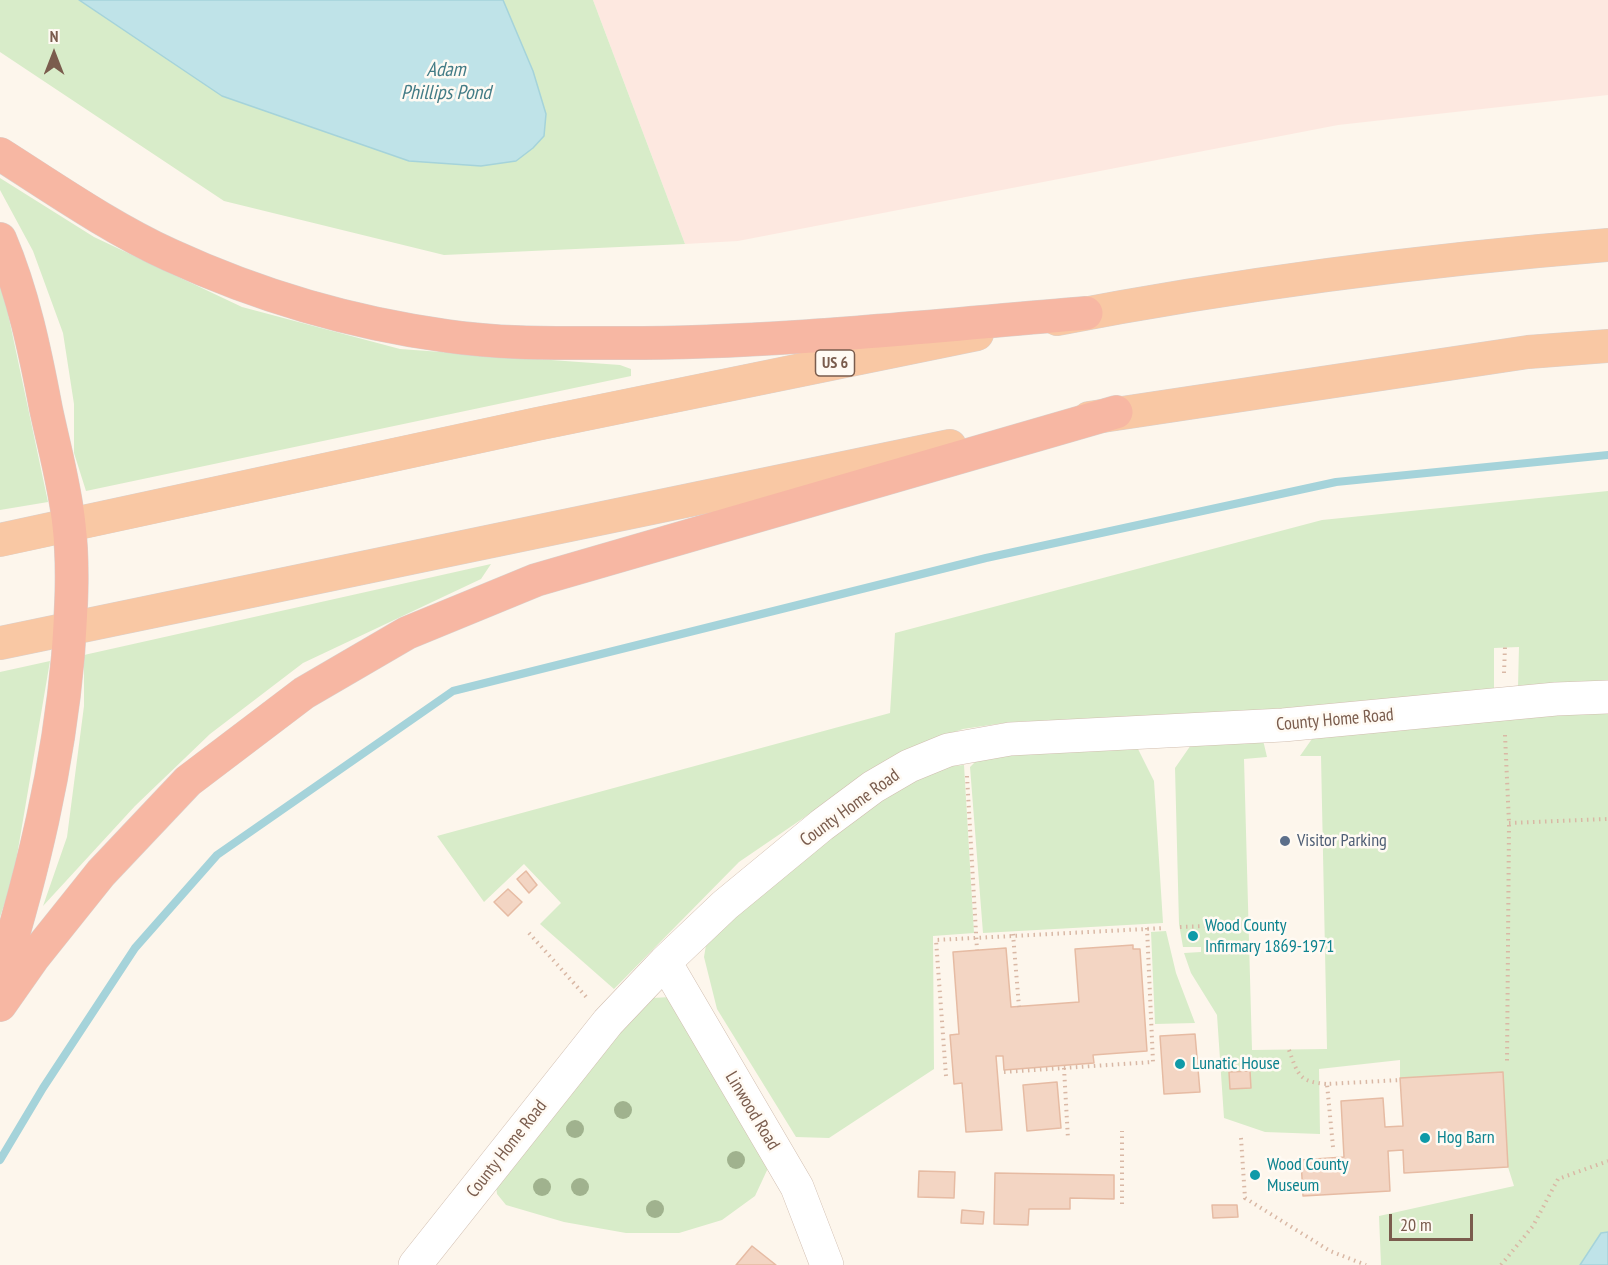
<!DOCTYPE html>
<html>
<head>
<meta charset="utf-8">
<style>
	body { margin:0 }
	#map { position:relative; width:1608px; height:1265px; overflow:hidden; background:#fdf6ec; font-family:"PT Sans Narrow",sans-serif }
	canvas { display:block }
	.north { position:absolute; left:24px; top:24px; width:60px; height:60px; -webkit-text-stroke:4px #fffaf3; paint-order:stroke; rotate:0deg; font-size:16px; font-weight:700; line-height:24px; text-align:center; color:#7a5c4d }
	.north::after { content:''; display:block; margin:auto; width:21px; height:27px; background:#7a5c4d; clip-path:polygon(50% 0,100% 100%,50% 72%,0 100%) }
	.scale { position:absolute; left:1389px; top:1214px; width:84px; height:27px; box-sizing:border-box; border:3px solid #7a5c4d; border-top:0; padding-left:8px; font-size:18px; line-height:21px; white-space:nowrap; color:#7a5c4d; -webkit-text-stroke:4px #fffaf3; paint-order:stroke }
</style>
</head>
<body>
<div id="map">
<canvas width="1608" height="1265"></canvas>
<div class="north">N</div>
<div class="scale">20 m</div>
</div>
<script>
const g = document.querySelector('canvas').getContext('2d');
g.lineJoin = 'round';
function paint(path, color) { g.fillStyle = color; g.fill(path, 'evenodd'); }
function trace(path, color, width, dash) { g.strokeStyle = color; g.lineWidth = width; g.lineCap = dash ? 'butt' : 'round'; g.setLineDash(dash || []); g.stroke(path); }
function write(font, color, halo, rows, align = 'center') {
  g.font = font + ' "PT Sans Narrow",sans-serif'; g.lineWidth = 5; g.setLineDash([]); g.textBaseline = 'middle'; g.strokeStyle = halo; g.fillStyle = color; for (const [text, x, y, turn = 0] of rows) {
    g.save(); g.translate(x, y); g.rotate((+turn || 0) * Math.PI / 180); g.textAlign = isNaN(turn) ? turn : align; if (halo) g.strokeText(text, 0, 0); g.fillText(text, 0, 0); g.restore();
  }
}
paint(new Path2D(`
	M 593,0 L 1608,0 L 1608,95 L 1338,125 L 738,241 L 685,244 Z`), '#fde8e0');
paint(new Path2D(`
	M 0,0 L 593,0 L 685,244 L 444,255 L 224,201 L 0,52 Z
	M 0,178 L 94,237 L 242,307 L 400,349 L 620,365 L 631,369 L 631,376 L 86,491 L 74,453 L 74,404 L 63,333 L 33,251 L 0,190 Z
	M 0,276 L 48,502 L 0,510 Z
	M 1608,491 L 1608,681 L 1518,687 L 1519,647 L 1494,648 L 1494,689 L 1245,714 L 1011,722 L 963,729 L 921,744 L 884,763 L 739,862 L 614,989 L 540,924 L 561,903 L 524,864 L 484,902 L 437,836 L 890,713 L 895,633 L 1322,520 Z
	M 491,564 L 481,579 L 303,663 L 210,734 L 135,806 L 43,906 L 67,837 L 84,706 L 84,655 Z
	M 50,661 L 13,879 L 0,917 L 0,672 Z
	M 1608,712 L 1608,1265 L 1381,1265 L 1379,1216 L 1514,1186 L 1508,1167 L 1502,1072 L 1400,1078 L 1400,1060 L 1319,1069 L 1320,1134 L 1265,1132 L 1224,1118 L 1217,1015 L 1191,973 L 1184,953 L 1201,952 L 1201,947 L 1183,947 L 1179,924 L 1175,768 L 1193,742 L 1263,740 L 1267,757 L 1244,759 L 1252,1050 L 1327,1049 L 1321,756 L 1300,756 L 1314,736 L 1560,713 Z
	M 1135,743 L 1154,781 L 1163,923 L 983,933 L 970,767 L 982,755 Z
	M 964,765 L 974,933 L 933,936 L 934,1069 L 829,1138 L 796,1137 L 717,1009 L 704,957 L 708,933 L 858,809 L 939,767 Z
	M 1166,931 L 1176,973 L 1195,1023 L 1155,1024 L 1151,932 Z
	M 671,997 L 769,1166 L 755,1196 L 722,1220 L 679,1233 L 626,1233 L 564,1222 L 506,1205 L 497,1194 L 496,1186 L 634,1009 L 652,998 Z`), '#d8ecc9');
const water = new Path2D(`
	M 79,0 L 503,0 L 533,71 L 546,114 L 544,136 L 533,148 L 516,161 L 481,166 L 409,161 L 222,96 Z
	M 1608,1232 L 1608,1265 L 1580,1265 L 1601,1233 Z`);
paint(water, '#bfe3e8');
trace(water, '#a5d3da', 1.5);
trace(new Path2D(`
	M 0,1160 L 43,1088 L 135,948 L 217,855 L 453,691 L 986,558 L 1336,482 L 1608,455`), '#a5d3da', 8);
const building = new Path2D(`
	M 526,871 L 537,885 L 529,893 L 517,879 Z
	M 508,889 L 522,902 L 508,916 L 494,902 Z
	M 1133,945 L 1133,949 L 1140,949 L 1147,1051 L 1093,1055 L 1094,1063 L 1004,1070 L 1003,1056 L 996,1056 L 1002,1130 L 966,1132 L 962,1083 L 954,1084 L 950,1035 L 959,1034 L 953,952 L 1006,948 L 1011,1007 L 1079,1002 L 1075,949 Z
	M 1195,1034 L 1200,1092 L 1164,1094 L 1160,1036 Z
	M 1250,1071 L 1251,1088 L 1230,1089 L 1229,1072 Z
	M 1503,1072 L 1508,1167 L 1404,1173 L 1403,1150 L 1388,1151 L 1390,1191 L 1303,1196 L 1301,1160 L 1344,1157 L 1341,1101 L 1383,1098 L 1385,1127 L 1403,1126 L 1400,1078 Z
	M 1057,1082 L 1061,1128 L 1027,1131 L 1023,1085 Z
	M 919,1171 L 955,1172 L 954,1198 L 918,1197 Z
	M 995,1173 L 1114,1175 L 1114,1199 L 1070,1198 L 1070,1209 L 1029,1209 L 1028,1225 L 994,1224 Z
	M 1212,1205 L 1237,1205 L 1238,1217 L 1213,1218 Z
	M 962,1210 L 984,1212 L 983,1224 L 961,1223 Z
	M 752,1246 L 776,1265 L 736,1265 Z`);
paint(building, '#f3d5c3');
trace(building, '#e6bba3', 1.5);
const tertiary = new Path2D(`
	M 665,962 L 797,1187 L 827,1265
	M 415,1265 L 608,1022 L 665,962 L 725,905 L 822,825 L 873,787 L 909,766 L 948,750 L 1010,739 L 1283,725 L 1556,699 L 1608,697`);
const trunk = new Path2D(`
	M 1057,319 C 1239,284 1424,260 1608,245
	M 1089,418 L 1528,352 L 1608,346
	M 0,540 L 537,424 L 977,334
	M 0,643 L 950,446`);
const motorway = new Path2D(`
	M 0,154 C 55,189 111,228 170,255 C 257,295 352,323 447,336 C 501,344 556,343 611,343 C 769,344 928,326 1086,313
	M 0,239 C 23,293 35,351 46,409 C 54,447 65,486 69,525 C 74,568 71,613 68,656 C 58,769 33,871 0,979
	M 0,1005 L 33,958 L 101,873 L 188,781 L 304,693 L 407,633 L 536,580 L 1116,412`);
trace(tertiary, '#d1beb0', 34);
trace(trunk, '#dad1cd', 34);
trace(motorway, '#dad1cd', 34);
trace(new Path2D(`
	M 1504,673 L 1505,647
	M 1505,735 L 1509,823 L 1507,1064
	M 967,776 L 977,950
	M 1509,823 L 1608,819
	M 1180,927 L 1287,923
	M 529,933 L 588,999
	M 1013,934 L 1019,1007
	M 1289,1050 C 1298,1075 1299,1082 1327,1084
	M 1064,1068 L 1068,1139
	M 1004,1072 L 1153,1062 L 1147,928
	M 946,1076 L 936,940 L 1165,928
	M 1241,1138 L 1245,1198 L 1330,1251 L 1366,1265
	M 1333,1147 L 1327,1084 L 1400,1080
	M 1122,1204 L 1122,1131
	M 1501,1265 L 1533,1226 L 1558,1179 L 1608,1161`), '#d9b8a5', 4, [1.5, 4.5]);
trace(tertiary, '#fff', 33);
trace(trunk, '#f9c8a4', 33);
trace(motorway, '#f7b7a3', 33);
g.fillStyle = '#a0b28e';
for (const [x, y] of [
	[623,1110],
	[575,1129],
	[736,1160],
	[542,1187],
	[580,1187],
	[655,1209]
]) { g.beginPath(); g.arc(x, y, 9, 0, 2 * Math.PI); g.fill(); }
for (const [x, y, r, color] of [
	[1285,841,6,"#5c6f8a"],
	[1193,936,6,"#0f9aa8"],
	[1180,1064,6,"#0f9aa8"],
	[1425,1138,6,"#0f9aa8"],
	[1255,1175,6,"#0f9aa8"]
]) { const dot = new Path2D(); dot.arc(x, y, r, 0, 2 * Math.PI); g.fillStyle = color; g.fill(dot); trace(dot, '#fffaf3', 2); }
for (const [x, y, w] of [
	[835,363,39]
]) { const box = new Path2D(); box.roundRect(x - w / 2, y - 13, w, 26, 4.5); g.fillStyle = '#fffaf3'; g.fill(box); trace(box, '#7a5c4d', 1.5); }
write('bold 16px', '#7a5c4d', null, [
	["US 6",835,363]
]);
write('18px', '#7a5c4d', '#fffaf3', [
	["County Home Road",1335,720,-5],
	["County Home Road",850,808,-36],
	["Linwood Road",752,1111,59],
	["County Home Road",507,1149,-52]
]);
write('18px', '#4e5e75', '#fffaf3', [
	["Visitor Parking",1297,841]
], 'left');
write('18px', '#0d838f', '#fffaf3', [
	["Wood County",1205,926],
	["Infirmary 1869-1971",1205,947],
	["Lunatic House",1192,1064],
	["Hog Barn",1437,1138],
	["Wood County",1267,1165],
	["Museum",1267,1186]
], 'left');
write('italic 20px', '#437c86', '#fffaf3', [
	["Adam",446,70],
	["Phillips Pond",446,93]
]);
</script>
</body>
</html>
